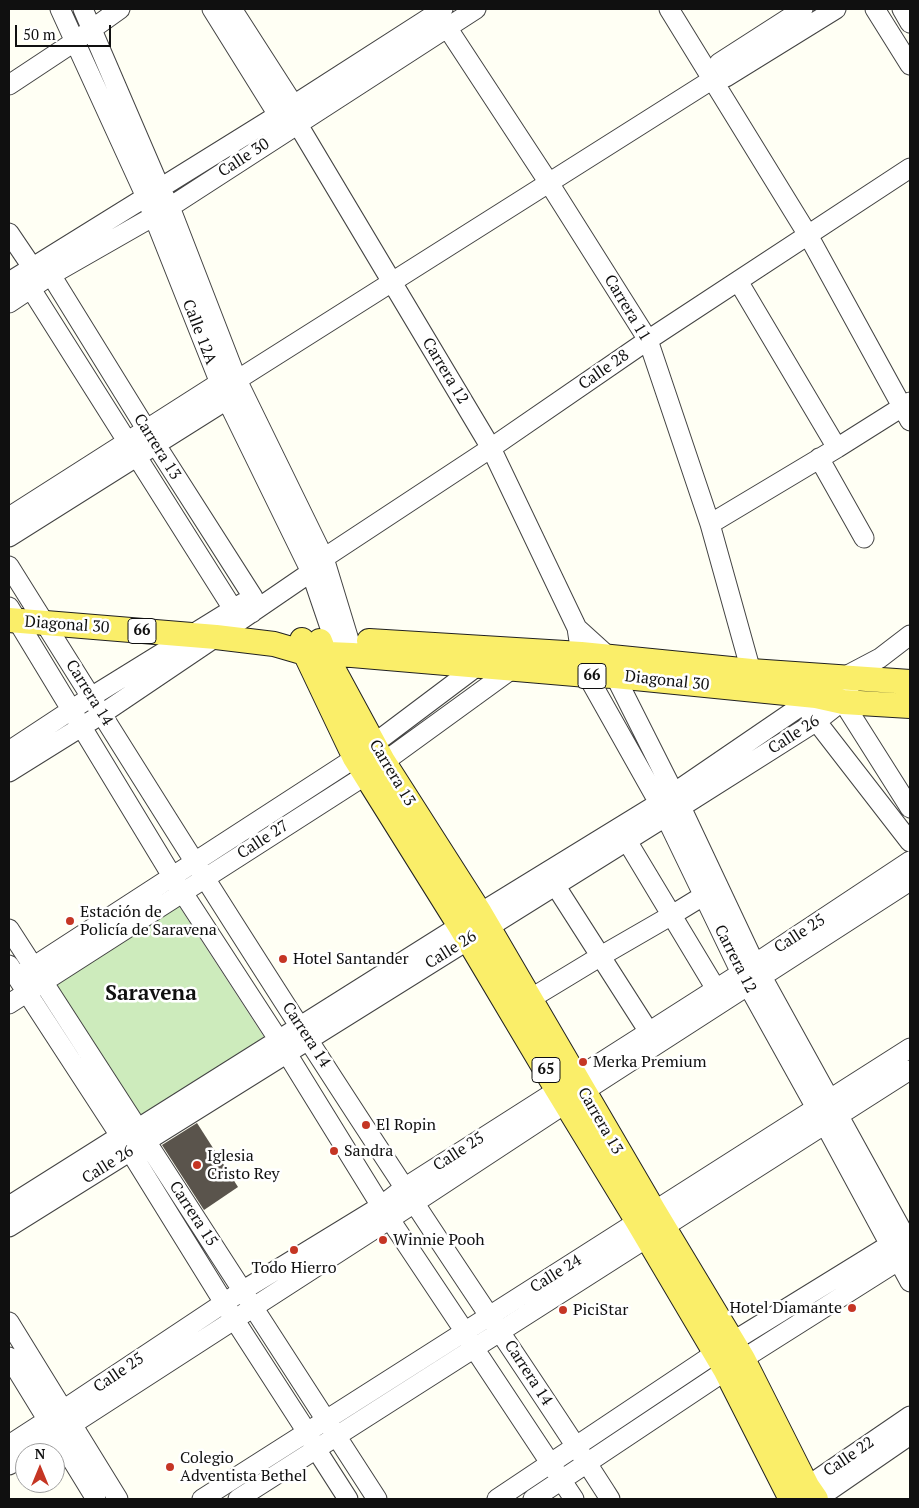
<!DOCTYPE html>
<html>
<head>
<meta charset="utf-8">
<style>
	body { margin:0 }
	#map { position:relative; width:919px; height:1508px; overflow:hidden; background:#fffff4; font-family:"PT Serif",serif }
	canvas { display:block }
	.frame { position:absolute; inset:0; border:10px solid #101010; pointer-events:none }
	.north { position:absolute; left:15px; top:1443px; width:50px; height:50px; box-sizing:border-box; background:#fff; border:1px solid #9f9f9f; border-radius:50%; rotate:0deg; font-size:14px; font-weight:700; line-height:20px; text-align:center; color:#101010 }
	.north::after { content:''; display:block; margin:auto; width:18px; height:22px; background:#c53624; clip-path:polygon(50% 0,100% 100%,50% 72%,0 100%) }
	.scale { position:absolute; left:15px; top:25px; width:96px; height:22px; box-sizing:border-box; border:2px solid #101010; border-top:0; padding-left:6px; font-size:15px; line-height:18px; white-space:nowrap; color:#101010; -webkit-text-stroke:4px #fff; paint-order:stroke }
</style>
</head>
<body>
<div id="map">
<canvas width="919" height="1508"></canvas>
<div class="frame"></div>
<div class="north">N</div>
<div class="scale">50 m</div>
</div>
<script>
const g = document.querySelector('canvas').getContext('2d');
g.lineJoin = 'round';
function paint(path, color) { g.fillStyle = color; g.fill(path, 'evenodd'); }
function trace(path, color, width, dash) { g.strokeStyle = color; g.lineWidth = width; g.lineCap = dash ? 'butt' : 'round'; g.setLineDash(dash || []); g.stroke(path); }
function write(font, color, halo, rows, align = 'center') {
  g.font = font + ' "PT Serif",serif'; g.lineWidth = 5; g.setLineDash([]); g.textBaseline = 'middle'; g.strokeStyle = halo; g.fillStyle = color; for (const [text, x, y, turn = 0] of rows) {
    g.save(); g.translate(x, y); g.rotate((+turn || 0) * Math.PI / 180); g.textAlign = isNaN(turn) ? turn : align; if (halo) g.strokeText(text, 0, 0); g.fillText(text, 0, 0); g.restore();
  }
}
paint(new Path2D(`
	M 177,903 L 264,1037 L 136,1119 L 49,985 Z`), '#cdebbc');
paint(new Path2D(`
	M 197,1123 L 238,1187 L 204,1210 L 162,1145 Z`), '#5a544c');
const minor = new Path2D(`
	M 60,9 L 146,197 L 225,396 L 311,572 L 339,654
	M 83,9 L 160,188 L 170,207 L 237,380 L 324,558 L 349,640 L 352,655
	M 212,9 L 278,115 L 297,123 L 491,448 L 577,628 L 581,654 L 587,675 L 659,803 L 741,973 L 816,1108 L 910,1282
	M 232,9 L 293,104 L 296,117
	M 435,9 L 549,183 L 648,340 L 710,524 L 751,671
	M 669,9 L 808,235 L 910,421
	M 875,9 L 910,65
	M 902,9 L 910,23
	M 713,79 L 719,63 L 803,9
	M 9,85 L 74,42 L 120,9
	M 9,233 L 32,267 L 51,275 L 156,445 L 253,597 L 252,613 L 233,609 L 31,289 L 32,267
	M 738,281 L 837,448
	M 9,282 L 278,115 L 443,9
	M 9,303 L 51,275 L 170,207 L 476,9
	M 819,458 L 864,538
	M 9,517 L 219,383 L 231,381
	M 710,524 L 837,448 L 910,402
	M 9,537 L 217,406 L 237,380 L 713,79 L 726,77 L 836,9
	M 9,566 C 139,774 269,982 404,1187 C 472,1292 543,1394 610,1499
	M 9,607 L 172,876 L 278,1039 L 381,1206 L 465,1332 L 474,1348 L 574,1499
	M 577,628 L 609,657 L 615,676 L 681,807 L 755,964 L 910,1245
	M 843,702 L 910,808
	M 810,713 L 910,842
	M 9,751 L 91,697 L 243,603
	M 9,772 L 102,714 L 216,637 L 311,572 L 324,558 L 491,448 L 648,340 L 910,168
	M 627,841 L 716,989
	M 555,885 L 649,1032
	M 9,929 L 377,1499
	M 9,965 L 130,1151 L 234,1319 L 307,1432 L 316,1449 L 348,1499
	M 22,974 L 355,758 L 476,667
	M 530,999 L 601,956 L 672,915 L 703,896
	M 9,1004 L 366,775 L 512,669
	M 9,1206 L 120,1136 L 137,1129 L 480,913 L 659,803 L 842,678 L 880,658 L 910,635
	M 9,1227 L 681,807 L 817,721 L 850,695
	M 9,1322 L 118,1499
	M 9,1357 L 96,1499
	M 9,1445 L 63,1410 L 242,1291 L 381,1206 L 404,1188 L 741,973 L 910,861
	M 28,1453 L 390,1219 L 583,1092 L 910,881
	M 9,1465 L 25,1455
	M 796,1494 L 910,1416
	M 202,1499 L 910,1048
	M 238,1499 L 910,1070
	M 497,1499 L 732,1342 L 899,1239
	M 533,1499 L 743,1359 L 909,1254
	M 817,1499 L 910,1435`);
const major = new Path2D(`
	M 9,620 L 216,637 L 274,644 L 305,653 L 352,655 L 587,675 L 615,676 L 816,696 L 843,702 L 910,706
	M 302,640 L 305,653 L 355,758 L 460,926 L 557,1089 L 638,1222 L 726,1371 L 791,1499
	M 320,641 L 325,654 L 383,761 L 480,913 L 654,1211 L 743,1359 L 807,1486 L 816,1499
	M 369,641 L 581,654 L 751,671 L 910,682`);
trace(minor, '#434343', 21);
trace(major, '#212121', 26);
trace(minor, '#fff', 19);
trace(major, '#faee69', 24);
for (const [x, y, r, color] of [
	[70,921,5,"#c53624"],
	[283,959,5,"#c53624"],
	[583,1062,5,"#c53624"],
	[366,1125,5,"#c53624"],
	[334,1151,5,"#c53624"],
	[197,1165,5,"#c53624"],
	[383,1240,5,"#c53624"],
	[294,1250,5,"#c53624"],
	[852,1308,5,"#c53624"],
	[563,1310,5,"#c53624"],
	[170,1467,5,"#c53624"]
]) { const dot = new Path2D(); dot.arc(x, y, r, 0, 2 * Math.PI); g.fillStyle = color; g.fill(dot); trace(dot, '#fff', 2); }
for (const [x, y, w] of [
	[142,631,28],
	[592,676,28],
	[546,1070,28]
]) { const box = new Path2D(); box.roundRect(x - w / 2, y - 12.5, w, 25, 4); g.fillStyle = '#fff'; g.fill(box); trace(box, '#101010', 1); }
write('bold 15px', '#101010', null, [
	["66",142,631],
	["66",592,676],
	["65",546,1070]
]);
write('16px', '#101010', '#fff', [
	["Calle 30",244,158,-33],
	["Carrera 11",627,308,59],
	["Calle 12A",199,332,69],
	["Calle 28",604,370,-35],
	["Carrera 12",445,371,59],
	["Carrera 13",157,447,58],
	["Diagonal 30",67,625,4],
	["Diagonal 30",667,681,6],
	["Carrera 14",89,693,58],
	["Calle 26",794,735,-33],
	["Carrera 13",392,773,59],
	["Calle 27",263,840,-33],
	["Calle 25",800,934,-33],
	["Calle 26",451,950,-32],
	["Carrera 12",735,959,63],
	["Carrera 14",306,1035,57],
	["Carrera 13",600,1121,60],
	["Calle 25",459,1152,-33],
	["Calle 26",108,1165,-32],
	["Carrera 15",193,1214,57],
	["Calle 24",556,1274,-32],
	["Calle 25",119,1373,-34],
	["Carrera 14",528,1373,57],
	["Calle 22",849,1457,-34]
]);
write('16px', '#101010', '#fff', [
	["Estación de",80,912],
	["Policía de Saravena",80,930],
	["Hotel Santander",293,959],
	["Merka Premium",593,1062],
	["El Ropin",376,1125],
	["Sandra",344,1151],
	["Iglesia",207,1156],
	["Cristo Rey",207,1174],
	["Winnie Pooh",393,1240],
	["Todo Hierro",294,1268,"center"],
	["Hotel Diamante",842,1308,"right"],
	["PiciStar",573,1310],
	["Colegio",180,1458],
	["Adventista Bethel",180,1476]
], 'left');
write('bold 21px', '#101010', '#fff', [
	["Saravena",151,994]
]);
</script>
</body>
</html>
